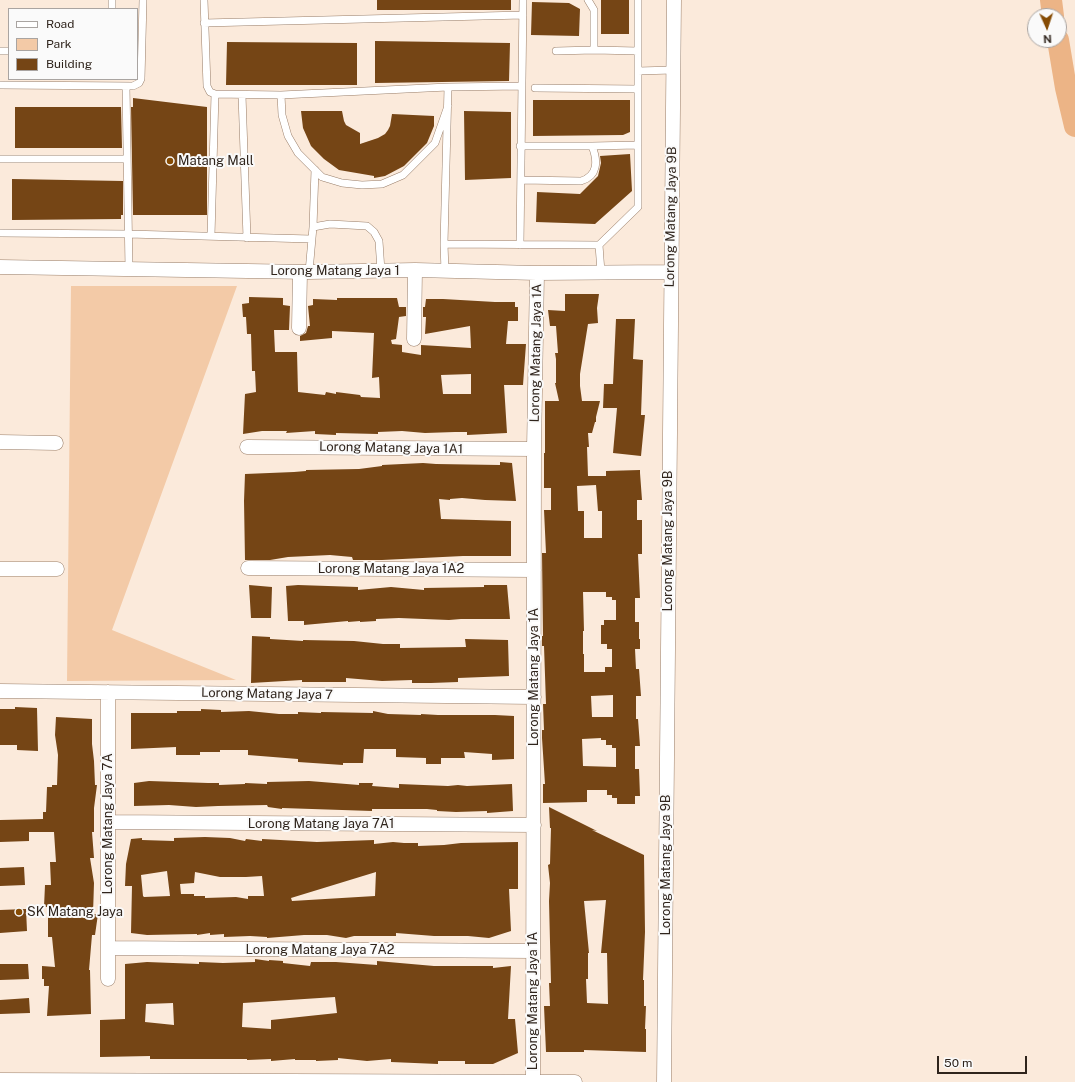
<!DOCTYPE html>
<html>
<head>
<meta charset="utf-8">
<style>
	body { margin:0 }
	#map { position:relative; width:1075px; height:1082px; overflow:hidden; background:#fbeadb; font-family:"Public Sans",sans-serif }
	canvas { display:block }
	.legend { position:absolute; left:8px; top:8px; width:130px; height:72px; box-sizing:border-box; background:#fafafa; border:1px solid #a9a4a1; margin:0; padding:5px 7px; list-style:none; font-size:12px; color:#2f241c }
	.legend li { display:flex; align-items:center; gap:8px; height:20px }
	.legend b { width:20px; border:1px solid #a9a4a1 }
	.north { position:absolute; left:1027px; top:8px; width:40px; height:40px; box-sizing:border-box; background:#fafafa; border:1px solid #a9a4a1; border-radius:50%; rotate:177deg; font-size:11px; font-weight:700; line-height:16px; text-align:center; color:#2f241c }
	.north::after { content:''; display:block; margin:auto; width:14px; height:18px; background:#864b03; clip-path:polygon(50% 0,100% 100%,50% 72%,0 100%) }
	.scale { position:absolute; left:937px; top:1056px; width:90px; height:18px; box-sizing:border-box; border:2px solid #2f241c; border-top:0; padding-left:5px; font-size:12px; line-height:14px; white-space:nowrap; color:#2f241c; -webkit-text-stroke:3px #fafafa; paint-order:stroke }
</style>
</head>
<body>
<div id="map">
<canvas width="1075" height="1082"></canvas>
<ul class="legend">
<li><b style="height:5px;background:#fff"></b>Road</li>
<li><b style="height:11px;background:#f3caa7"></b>Park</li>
<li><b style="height:11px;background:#754515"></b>Building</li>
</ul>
<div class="north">N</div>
<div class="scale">50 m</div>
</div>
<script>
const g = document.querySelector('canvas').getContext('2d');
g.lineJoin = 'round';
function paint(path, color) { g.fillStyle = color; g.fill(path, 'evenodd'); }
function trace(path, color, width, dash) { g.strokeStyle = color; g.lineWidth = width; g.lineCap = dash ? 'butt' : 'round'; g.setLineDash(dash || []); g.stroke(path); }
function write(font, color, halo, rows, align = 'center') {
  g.font = font + ' "Public Sans",sans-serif'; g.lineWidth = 4; g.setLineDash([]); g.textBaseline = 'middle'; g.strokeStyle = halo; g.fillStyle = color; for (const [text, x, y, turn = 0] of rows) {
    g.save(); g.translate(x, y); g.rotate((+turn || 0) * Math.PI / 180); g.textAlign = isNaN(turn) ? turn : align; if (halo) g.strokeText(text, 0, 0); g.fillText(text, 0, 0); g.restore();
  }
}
paint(new Path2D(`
	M 71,286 L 237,286 L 112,630 L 236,680 L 67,681 Z`), '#f3caa7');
trace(new Path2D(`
	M 1051,0 L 1053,16
	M 1058,40 L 1066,88 L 1075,126`), '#ecb486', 22);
paint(new Path2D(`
	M 377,0 L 511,0 L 511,10 L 377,10 Z
	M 601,0 L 629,0 L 629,34 L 601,34 Z
	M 532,2 L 569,3 L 580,9 L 579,36 L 531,35 Z
	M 375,41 L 510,43 L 509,81 L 375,83 Z
	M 227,42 L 357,43 L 357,85 L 226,85 Z
	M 133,98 L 207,107 L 207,215 L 133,215 L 131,107 L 133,107 Z
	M 533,100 L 630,100 L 630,132 L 623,135 L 533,136 Z
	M 15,107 L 121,107 L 122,148 L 15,148 Z
	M 301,111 L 342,111 L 344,121 L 346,125 L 360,133 L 360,144 L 378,138 L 385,134 L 388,130 L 390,126 L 392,114 L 434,116 L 434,126 L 427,143 L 404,166 L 385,176 L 374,178 L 374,176 L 339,170 L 324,159 L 311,146 L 303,128 Z
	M 464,111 L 511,112 L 511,178 L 465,180 Z
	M 630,154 L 632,191 L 595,224 L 536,222 L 537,192 L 580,194 L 598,176 L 601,163 L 600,156 Z
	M 12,179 L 123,181 L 123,215 L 121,215 L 121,219 L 12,220 Z
	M 565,294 L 599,294 L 597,308 L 598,323 L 588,324 L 580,374 L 580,386 L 582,401 L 600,401 L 596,417 L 596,422 L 595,422 L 592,433 L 588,433 L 589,447 L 587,447 L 588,476 L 606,476 L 606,471 L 640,470 L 640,473 L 642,500 L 637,500 L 637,520 L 642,520 L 642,554 L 638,554 L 640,598 L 635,598 L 635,622 L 639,622 L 639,639 L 640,639 L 640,649 L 635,649 L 636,669 L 639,669 L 641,696 L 636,696 L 636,719 L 638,719 L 640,746 L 635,746 L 635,769 L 639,769 L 640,796 L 635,796 L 635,804 L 617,804 L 617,798 L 612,798 L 612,795 L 607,795 L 607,790 L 587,790 L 587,802 L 543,803 L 543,784 L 545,784 L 542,738 L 542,730 L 544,730 L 543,704 L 546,704 L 544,646 L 542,646 L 542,636 L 543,636 L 542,553 L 546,553 L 544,510 L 551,510 L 551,488 L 544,488 L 544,453 L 545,453 L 545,401 L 559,401 L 555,383 L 556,383 L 556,359 L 555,353 L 558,353 L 556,326 L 550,326 L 548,310 L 565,311 ZM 596,485 L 598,511 L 602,511 L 602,538 L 584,538 L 584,511 L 578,511 L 577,486 ZM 583,592 L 606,592 L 606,597 L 612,597 L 612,600 L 616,600 L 616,620 L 604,620 L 604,625 L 601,625 L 601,644 L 607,644 L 607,649 L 612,649 L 612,667 L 605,667 L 605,672 L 584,672 L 584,654 L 583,654 L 583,631 L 584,631 ZM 613,695 L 613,717 L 592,717 L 591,696 ZM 601,738 L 601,740 L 606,740 L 606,745 L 612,745 L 612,748 L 616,748 L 616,767 L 583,766 L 582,739 Z
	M 249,297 L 283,298 L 283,305 L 290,306 L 289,330 L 274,330 L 275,352 L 297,352 L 298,392 L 325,395 L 326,392 L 336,394 L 336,392 L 360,395 L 361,397 L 380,398 L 379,377 L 372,378 L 374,333 L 332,331 L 332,338 L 300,341 L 300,336 L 306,333 L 308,326 L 310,326 L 308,306 L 313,305 L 313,299 L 337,300 L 337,298 L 397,298 L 399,307 L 406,307 L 406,316 L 399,317 L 396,339 L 391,340 L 392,344 L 402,345 L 402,352 L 421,355 L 421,345 L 471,348 L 470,326 L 425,334 L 426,317 L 423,317 L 423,307 L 425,307 L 426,299 L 443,299 L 495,302 L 515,302 L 515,307 L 518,307 L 518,321 L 508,321 L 506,344 L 526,344 L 523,385 L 504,385 L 507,433 L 467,435 L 467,432 L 455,432 L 425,433 L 402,431 L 378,432 L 378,434 L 336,433 L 336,435 L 315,434 L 315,431 L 286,433 L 287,431 L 262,431 L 243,434 L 245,394 L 256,392 L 255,371 L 252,371 L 251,334 L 247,334 L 246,317 L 243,317 L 242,304 L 249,303 ZM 471,374 L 471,394 L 443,394 L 441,375 Z
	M 616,319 L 635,319 L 633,359 L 643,360 L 641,415 L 645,415 L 641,456 L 613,453 L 617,408 L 603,408 L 604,384 L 613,384 Z
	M 500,462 L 512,463 L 516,501 L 485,500 L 462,498 L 450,499 L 450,500 L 439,499 L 441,519 L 511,521 L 511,556 L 463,556 L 382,560 L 353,560 L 352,557 L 330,555 L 288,557 L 270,560 L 245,560 L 244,501 L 245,474 L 294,472 L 306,471 L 306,470 L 359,469 L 382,466 L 382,465 L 423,463 L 436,464 L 500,465 Z
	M 249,585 L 272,587 L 271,618 L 251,618 Z
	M 298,585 L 358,587 L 358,590 L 391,587 L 424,590 L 424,588 L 484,587 L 484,585 L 507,585 L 510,619 L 461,619 L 449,620 L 399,618 L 376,619 L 376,621 L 360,622 L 360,621 L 348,622 L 348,621 L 304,625 L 304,621 L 288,621 L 286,586 Z
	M 252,636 L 270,637 L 270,639 L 303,641 L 303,640 L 354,641 L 383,644 L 400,644 L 400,648 L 466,647 L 465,639 L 508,640 L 509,676 L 458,678 L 458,682 L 431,683 L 412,683 L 412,680 L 382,681 L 346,678 L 346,682 L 302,682 L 302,680 L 251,683 Z
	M 15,707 L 37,708 L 38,751 L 17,750 L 17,745 L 0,745 L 0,709 L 15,709 Z
	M 201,709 L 221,710 L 221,712 L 249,711 L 279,714 L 298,714 L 298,712 L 321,713 L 321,712 L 373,713 L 373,711 L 388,714 L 421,715 L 421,714 L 438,715 L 495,715 L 514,716 L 514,759 L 492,760 L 492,754 L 464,752 L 465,758 L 441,758 L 441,764 L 426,764 L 426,758 L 396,757 L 396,749 L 364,749 L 363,763 L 343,763 L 343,765 L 298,762 L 298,759 L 248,755 L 248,750 L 220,750 L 220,752 L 200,752 L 200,755 L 176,755 L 176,747 L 131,749 L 131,713 L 177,713 L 177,711 L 201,711 Z
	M 56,717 L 92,719 L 92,744 L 94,761 L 95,785 L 97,785 L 94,808 L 94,832 L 92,832 L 94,858 L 90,858 L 94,883 L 93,914 L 98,914 L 95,935 L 92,935 L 89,970 L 90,970 L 91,1014 L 47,1016 L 49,986 L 44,986 L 44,979 L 42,979 L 42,966 L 55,967 L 52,937 L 48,937 L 48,907 L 44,907 L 45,885 L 51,885 L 50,862 L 56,862 L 54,832 L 29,832 L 29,841 L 0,842 L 0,820 L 43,819 L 43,812 L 46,812 L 47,787 L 52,787 L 52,785 L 57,785 L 58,755 L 55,735 Z
	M 149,781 L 208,783 L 219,783 L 219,785 L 245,784 L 245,783 L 267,784 L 267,782 L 309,781 L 359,785 L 359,783 L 373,783 L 372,786 L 399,788 L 399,784 L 448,786 L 458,785 L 467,786 L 512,784 L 513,811 L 487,813 L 487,811 L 456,812 L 437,811 L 437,810 L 427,809 L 372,809 L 372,811 L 282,808 L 282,809 L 268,807 L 267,805 L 218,806 L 196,807 L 169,805 L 134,806 L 134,783 Z
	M 549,807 L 597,831 L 592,830 L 644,855 L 645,932 L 643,980 L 644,980 L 644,1006 L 646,1006 L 645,1029 L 646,1029 L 646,1052 L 584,1050 L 584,1052 L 546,1052 L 544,1006 L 550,1006 L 549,983 L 551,983 L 549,901 L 550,883 L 548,865 L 550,864 L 551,828 L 550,828 ZM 606,900 L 601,953 L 607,953 L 608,1004 L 587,1003 L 586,979 L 588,979 L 588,953 L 589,953 L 584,901 Z
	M 205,837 L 230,838 L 245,841 L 246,839 L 262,841 L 262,839 L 317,842 L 374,840 L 374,844 L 393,842 L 404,843 L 418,843 L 418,846 L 444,845 L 461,843 L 518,842 L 518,889 L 509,889 L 511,931 L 489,938 L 468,936 L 434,936 L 396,933 L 396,936 L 354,936 L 346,938 L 327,935 L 304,935 L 267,938 L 267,937 L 250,936 L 224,937 L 224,934 L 210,935 L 210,933 L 197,935 L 197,934 L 147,935 L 131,933 L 132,886 L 125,886 L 126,864 L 131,839 L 142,838 L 142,840 L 174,841 L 174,838 ZM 167,871 L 170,896 L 144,897 L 143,896 L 141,875 ZM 195,872 L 220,877 L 246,877 L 262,876 L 264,896 L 248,896 L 248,899 L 236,897 L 205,898 L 205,896 L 194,896 L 194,894 L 181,894 L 180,884 L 194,883 ZM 376,872 L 375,896 L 292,901 L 291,898 Z
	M 24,867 L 25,885 L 0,886 L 0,868 Z
	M 26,909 L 27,931 L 0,933 L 0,910 Z
	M 255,959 L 269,961 L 269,960 L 283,961 L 283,963 L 310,966 L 311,962 L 336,962 L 377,965 L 377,961 L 434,966 L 493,966 L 493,968 L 511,966 L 508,1019 L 515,1019 L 518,1053 L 493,1064 L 465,1064 L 465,1061 L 438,1061 L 438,1064 L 391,1062 L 391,1059 L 367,1061 L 338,1058 L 338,1060 L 316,1061 L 316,1060 L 295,1060 L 295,1059 L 271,1061 L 271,1059 L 247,1060 L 247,1059 L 150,1059 L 150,1056 L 100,1057 L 100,1020 L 125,1019 L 125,964 L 147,962 L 199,964 L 199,962 L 223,963 L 255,962 ZM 335,997 L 337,1013 L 271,1020 L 271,1029 L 242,1027 L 243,1003 ZM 173,1003 L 174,1025 L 145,1022 L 146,1004 Z
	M 0,964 L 28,964 L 29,979 L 0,980 Z
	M 29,998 L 30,1013 L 0,1014 L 0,1000 Z`), '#754515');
const service = new Path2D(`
	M 112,0 L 112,9
	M 204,0 L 207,86 L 210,92 L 215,94 L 281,95 L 448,87 L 521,86
	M 204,23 L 523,15
	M 594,50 L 638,51
	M 0,51 L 9,51
	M 556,51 L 594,50 L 594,10 L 588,0
	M 638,71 L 673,70
	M 0,85 L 133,86 L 139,83 L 141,79 L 143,0
	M 126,86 L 129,269
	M 535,88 L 638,89
	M 242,95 L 247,238
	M 281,95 L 282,115 L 288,136 L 298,153 L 322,177 L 342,183 L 362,185 L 382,184 L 403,175 L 435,143 L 448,106
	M 520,146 L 592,146 C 598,161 598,176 581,181 L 521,180
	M 592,146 L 638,145
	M 0,159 L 127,159
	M 313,227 L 315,170
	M 0,233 L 128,234 L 311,239
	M 211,236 L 215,94
	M 444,244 L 599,245 L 638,207 L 638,0
	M 520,245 L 523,0
	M 599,245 L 601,272
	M 445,271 L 444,244 L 448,87
	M 309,272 L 313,227 L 330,224 L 367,226 L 374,232 L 379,241 L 381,271`);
const minor = new Path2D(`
	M 0,267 L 309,272 L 415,270 L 537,273 L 671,272
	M 299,328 L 300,272
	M 414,339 L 415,270
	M 0,442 L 56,443
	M 247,447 L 534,449
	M 248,568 L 534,570
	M 0,569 L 57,569
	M 0,691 L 534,697
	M 108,822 L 534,825
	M 108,948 L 533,951
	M 108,979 L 108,692
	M 0,1080 L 575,1082
	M 533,1081 L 534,449 L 537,273
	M 664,1082 L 674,0`);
trace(service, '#997e69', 8);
trace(minor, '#997e69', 15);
trace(service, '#fff', 7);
trace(minor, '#fff', 14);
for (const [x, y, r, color] of [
	[170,161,4,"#864b03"],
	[19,912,4,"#864b03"]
]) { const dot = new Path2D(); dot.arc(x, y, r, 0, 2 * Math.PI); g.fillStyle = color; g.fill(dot); trace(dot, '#fafafa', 1.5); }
write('13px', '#2f241c', '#fafafa', [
	["Matang Mall",178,161],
	["SK Matang Jaya",27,912]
], 'left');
write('13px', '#2f241c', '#fafafa', [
	["Lorong Matang Jaya 9B",671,217,-89],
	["Lorong Matang Jaya 1",335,271],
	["Lorong Matang Jaya 1A",536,353,-89],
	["Lorong Matang Jaya 1A1",391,448,1],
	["Lorong Matang Jaya 9B",668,541,-90],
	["Lorong Matang Jaya 1A2",391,569],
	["Lorong Matang Jaya 1A",534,677,-90],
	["Lorong Matang Jaya 7",267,694,1],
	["Lorong Matang Jaya 7A",108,824,-90],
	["Lorong Matang Jaya 7A1",321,824],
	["Lorong Matang Jaya 9B",666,865,-90],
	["Lorong Matang Jaya 7A2",320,950],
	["Lorong Matang Jaya 1A",533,1001,-90]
]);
</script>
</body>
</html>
